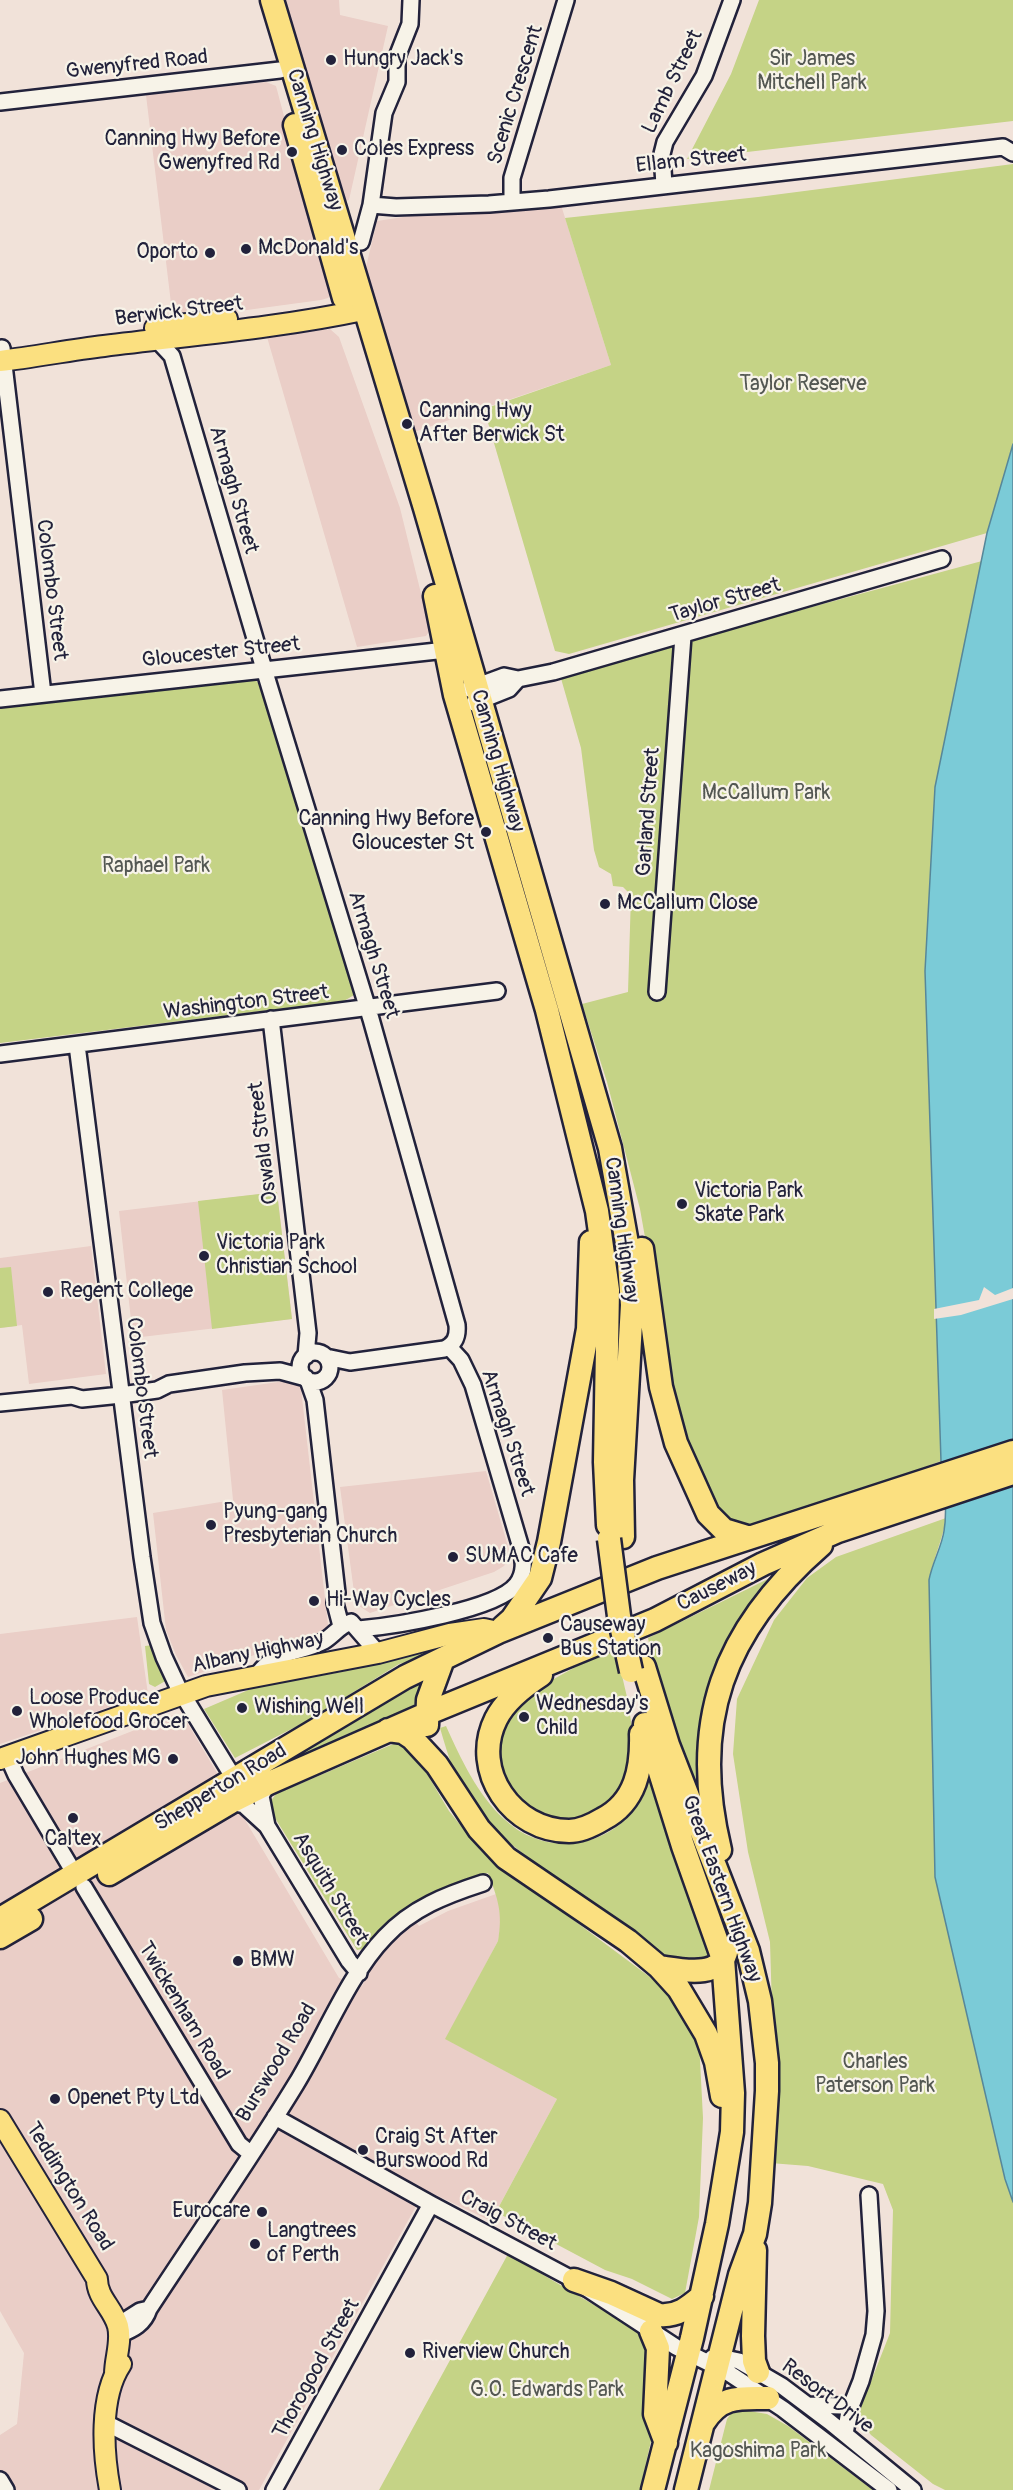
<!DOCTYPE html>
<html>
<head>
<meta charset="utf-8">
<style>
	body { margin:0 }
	canvas { display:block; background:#f1e2d9 }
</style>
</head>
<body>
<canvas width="1013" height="2490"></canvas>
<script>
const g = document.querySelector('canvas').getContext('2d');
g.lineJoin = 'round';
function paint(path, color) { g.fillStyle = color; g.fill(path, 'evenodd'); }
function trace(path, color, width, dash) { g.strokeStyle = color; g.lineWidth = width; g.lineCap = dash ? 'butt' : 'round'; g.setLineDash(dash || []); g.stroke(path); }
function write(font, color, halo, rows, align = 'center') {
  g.font = font + ' Pangolin,sans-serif'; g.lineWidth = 4.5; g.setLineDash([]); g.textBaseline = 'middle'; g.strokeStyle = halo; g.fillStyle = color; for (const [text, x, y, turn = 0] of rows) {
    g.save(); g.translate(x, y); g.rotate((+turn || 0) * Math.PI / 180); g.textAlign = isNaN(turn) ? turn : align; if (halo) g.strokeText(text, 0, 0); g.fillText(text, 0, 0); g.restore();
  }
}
paint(new Path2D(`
	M 283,0 L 339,0 L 340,15 L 388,26 L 349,200 L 345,201 L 339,184 Z
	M 266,82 L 276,86 L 285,120 L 289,148 L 333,292 L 328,298 L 321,300 L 173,320 L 146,95 Z
	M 561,205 L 611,365 L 414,432 L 366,267 L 377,221 L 410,216 Z
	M 330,329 L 339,337 L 400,508 L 430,630 L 426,636 L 357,647 L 267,337 Z
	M 277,1192 L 292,1319 L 133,1338 L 119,1211 Z
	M 91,1246 L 106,1374 L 29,1384 L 22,1325 L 0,1328 L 0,1258 Z
	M 292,1380 L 300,1380 L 328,1625 L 321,1633 L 188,1677 L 176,1655 L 166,1630 L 153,1513 L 233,1500 L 222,1390 Z
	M 486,1471 L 509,1550 L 509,1559 L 504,1566 L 494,1572 L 370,1613 L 359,1606 L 354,1592 L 340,1487 Z
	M 137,1617 L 148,1694 L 0,1744 L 0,1634 Z
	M 173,1715 L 185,1719 L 339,1978 L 362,1986 L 385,1943 L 414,1920 L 419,1926 L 448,1911 L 496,1894 L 501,1907 L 501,1923 L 498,1941 L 446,2039 L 557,2099 L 491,2221 L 425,2190 L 259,2490 L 10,2490 L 0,2472 L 0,2435 L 17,2424 L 24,2353 L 0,2311 L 0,1783 Z`), '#eacec7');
paint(new Path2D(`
	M 759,0 L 1013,0 L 1013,121 L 687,159 L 731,74 Z
	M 1013,164 L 1013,444 L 987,533 L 569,654 L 555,651 L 484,409 L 611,365 L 565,218 L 758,197 Z
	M 982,561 L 935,787 L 925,971 L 941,1461 L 776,1522 L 742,1528 L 718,1515 L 679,1429 L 640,1209 L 607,1082 L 582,1004 L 628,992 L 631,895 L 623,887 L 613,886 L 611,874 L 599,867 L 594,850 L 581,748 L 560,675 Z
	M 253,678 L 264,688 L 354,989 L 354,995 L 344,1001 L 0,1043 L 0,706 Z
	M 277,1192 L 292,1319 L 212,1329 L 198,1201 Z
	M 11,1267 L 17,1326 L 0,1328 L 0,1268 Z
	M 946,1518 C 943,1539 933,1559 929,1580 L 935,1877 L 1005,2179 L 1013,2202 L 1013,2490 L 945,2490 L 933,2484 L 871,2435 L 857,2417 L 890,2333 L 893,2210 L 883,2184 L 808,2166 L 770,2163 L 772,2009 L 770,1942 L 748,1852 L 733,1754 L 737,1699 L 774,1620 L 807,1578 L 836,1557 Z
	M 782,1572 L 736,1634 L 703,1790 L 694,1792 L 653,1664 L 648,1638 Z
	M 153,1645 L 167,1680 L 155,1687 L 149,1684 L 145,1646 Z
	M 444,1647 L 419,1659 L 399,1664 L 305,1722 L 235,1758 L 204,1709 L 253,1688 L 341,1672 Z
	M 616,1650 L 627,1697 L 634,1739 L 633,1762 L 615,1801 L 592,1816 L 569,1822 L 526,1811 L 499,1776 L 500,1733 L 513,1709 L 541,1686 L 581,1664 Z
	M 424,1673 L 425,1702 L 391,1720 L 272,1769 Z
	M 446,1726 C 461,1759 477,1794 504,1819 C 546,1859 612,1849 642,1799 C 647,1789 648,1774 650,1763 L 678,1868 L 710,1956 C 693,1963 678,1962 661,1954 C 642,1945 625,1924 607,1912 C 561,1879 511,1852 474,1807 C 456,1784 448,1755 440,1728 Z
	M 398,1742 L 405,1745 L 420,1762 L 449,1811 L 482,1852 L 670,1992 L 699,2041 L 703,2118 L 699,2217 L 685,2293 L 672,2299 L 632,2279 L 605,2270 L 496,2212 L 557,2099 L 445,2039 L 498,1941 C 503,1913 498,1899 488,1873 C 430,1887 404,1908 362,1949 L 357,1950 L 270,1810 L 270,1802 L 276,1794 Z
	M 508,2254 L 643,2334 L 651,2344 L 648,2391 L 651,2441 L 640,2490 L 379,2490 Z
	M 743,2410 L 767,2414 L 788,2426 L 873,2490 L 709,2490 L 727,2419 L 733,2411 Z`), '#c5d386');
const water = new Path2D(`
	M 1013,444 L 1013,2202 L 1005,2179 L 935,1877 L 929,1580 C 932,1563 942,1546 944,1531 C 948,1508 943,1484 941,1461 L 925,971 L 935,787 L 987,533 Z`);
paint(water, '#7bcbd7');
trace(water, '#578799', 1.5);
paint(new Path2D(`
	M 984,1287 L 995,1295 L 1013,1288 L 1013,1299 L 961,1315 L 934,1319 L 934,1309 L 979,1300 Z`), '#f1e2d9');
const minor = new Path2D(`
	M 0,102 L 280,70
	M 664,185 L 662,154 L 665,142 L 704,76 L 732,0
	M 512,202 L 512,178 L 566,0
	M 371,205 L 396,207 L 489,204 L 549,199 L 1003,147 L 1013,153
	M 361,242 L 371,205 L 384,113 L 397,82 L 397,57 L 410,24 L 411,0
	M 158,341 L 172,356 L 264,669 L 371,1019 L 457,1325 C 458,1337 455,1344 444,1349 L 350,1362 L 326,1357
	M 2,348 L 43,694
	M 469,689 L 504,676 L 518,679 L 553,672 L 942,559
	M 0,699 L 446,650
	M 474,703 L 509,689 L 518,679
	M 657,992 L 683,636
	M 271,1019 L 308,1333 L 306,1356
	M 77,1045 L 142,1557 L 152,1623 L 164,1657 L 178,1687 L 235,1780
	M 0,1054 L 497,991
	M300 1367a15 15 0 1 1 30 0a15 15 0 1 1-30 0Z
	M 308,1380 L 315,1400 L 337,1593 L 335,1603 L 341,1626
	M 0,1403 L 72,1396 L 82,1399 L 121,1395 L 157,1390 L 169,1384 L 245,1373 L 280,1371 L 306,1378
	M 359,1629 C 393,1626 497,1610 517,1584 C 525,1573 524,1561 521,1548 L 473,1385 L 461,1360 L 449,1347
	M 258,1674 C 276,1649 299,1654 324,1641 C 334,1635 339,1626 351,1622 L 378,1653
	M 8,1757 L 16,1775 L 76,1876
	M 268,1783 L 261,1796 L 267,1826 L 349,1961 L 359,1973
	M 231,1802 L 244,1805 L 267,1826
	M 84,1887 L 239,2144 L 250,2153
	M 275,2117 L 431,2204 L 574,2280 L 676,2347 L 717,2367
	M 118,2325 L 140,2311 L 149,2309
	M 119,2335 C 134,2329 144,2324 149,2309 C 198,2234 249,2161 296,2084 C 323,2040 349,1974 385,1937 C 412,1908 446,1895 483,1883
	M 712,2358 L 720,2357 L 739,2361 L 782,2386 L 830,2422 L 913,2490
	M 712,2362 L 783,2409 L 889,2490
	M 808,2405 L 842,2406
	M 104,2422 L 238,2490
	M 845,2434 L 849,2411 L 861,2381 L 874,2335 L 876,2311 L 869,2195
	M 0,2480 L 6,2490
	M 274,2490 L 431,2204`);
const major = new Path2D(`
	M 155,328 L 227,319
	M 0,361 C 35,357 69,350 104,346 C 191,335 278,328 363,310
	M 0,1759 L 206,1686 L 378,1653 L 450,1634 L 484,1629 L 498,1632
	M 0,2120 L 97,2279 C 97,2298 113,2308 118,2326 C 122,2342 115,2358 115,2374
	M 110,2490 C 103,2453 99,2397 121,2364`);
const highway = new Path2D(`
	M 272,0 L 425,508 L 610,1148 L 628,1249 L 632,1305 L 622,1480 L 623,1537
	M 295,125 L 344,298
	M 435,596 L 455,695 L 547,1010 L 597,1211 L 608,1290 L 605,1462 L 608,1525
	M 642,1249 L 661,1387 L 676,1443 L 708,1514 L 724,1530 L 747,1537
	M 503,1627 L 512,1619 L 540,1578 L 549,1542 L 588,1329 L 591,1242
	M 644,1667 L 668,1745 L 748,1951 L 760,2001 L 767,2063 L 767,2091 L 760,2203 L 755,2234 L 740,2275 L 686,2490
	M 541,1675 C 524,1686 505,1701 496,1719 C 470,1771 513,1831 569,1831 C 581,1831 593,1825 603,1819 C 636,1802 642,1768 641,1734
	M 645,1724 L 683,1846 L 723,1959 L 733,2093 L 732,2132 L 717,2224 L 692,2338 L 653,2490
	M 427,1725 L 428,1700 L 443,1659
	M 388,1730 L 403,1732 L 412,1738 L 437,1765 L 479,1829 L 506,1858 L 628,1941 L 659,1967 L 679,1989 L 706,2034 L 716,2062 L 722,2096
	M 720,1850 C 689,1723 723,1630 821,1545
	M 109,1874 L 231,1802 L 269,1783 L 426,1714 L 655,1620 L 763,1564 L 838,1531 L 1013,1473
	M 0,1919 L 405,1677 L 498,1632 L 657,1568 L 1013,1452
	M 0,1937 L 31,1919
	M 659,1967 C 681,1970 722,1980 727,1948
	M 755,2250 L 753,2336 L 754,2361 L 758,2372
	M 574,2280 L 611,2293 L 659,2315 C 677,2317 689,2307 702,2296
	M 651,2331 L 658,2348 L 655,2414 L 666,2443
	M 704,2422 C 721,2395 740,2398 768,2398`);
trace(minor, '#22223b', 20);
trace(major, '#22223b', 24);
trace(highway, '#22223b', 27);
trace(minor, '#f7f3e8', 15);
trace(major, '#fbe080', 20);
trace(highway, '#fbe080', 22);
const highwayBridge = new Path2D(`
	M 609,1539 L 619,1616 L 631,1671`);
trace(highwayBridge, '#22223b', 27, []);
trace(highwayBridge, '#fbe080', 22);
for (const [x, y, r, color] of [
	[331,60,6,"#22223b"],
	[342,150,6,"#22223b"],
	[292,152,6,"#22223b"],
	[246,249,6,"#22223b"],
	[210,253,6,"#22223b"],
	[407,424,6,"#22223b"],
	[486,832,6,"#22223b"],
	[605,904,6,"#22223b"],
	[682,1204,6,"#22223b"],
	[204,1256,6,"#22223b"],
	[48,1292,6,"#22223b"],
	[211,1525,6,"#22223b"],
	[453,1557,6,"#22223b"],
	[314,1601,6,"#22223b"],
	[548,1638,6,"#22223b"],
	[242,1708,6,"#22223b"],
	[17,1711,6,"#22223b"],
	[524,1717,6,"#22223b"],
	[173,1759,6,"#22223b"],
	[73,1818,6,"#22223b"],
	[238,1961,6,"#22223b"],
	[55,2099,6,"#22223b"],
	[363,2150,6,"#22223b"],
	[262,2212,6,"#22223b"],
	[255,2244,6,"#22223b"],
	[410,2353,6,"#22223b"]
]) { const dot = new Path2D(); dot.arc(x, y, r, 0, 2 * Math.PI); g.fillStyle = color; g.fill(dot); trace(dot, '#f7f3e8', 2); }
write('21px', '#22223b', '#f7f3e8', [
	["Hungry Jack's",343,60],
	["Canning Hwy Before",280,140,"right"],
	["Gwenyfred Rd",280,164,"right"],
	["Coles Express",354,150],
	["McDonald's",258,249],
	["Oporto",198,253,"right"],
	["Canning Hwy",419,412],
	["After Berwick St",419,436],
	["Canning Hwy Before",474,820,"right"],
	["Gloucester St",474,844,"right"],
	["McCallum Close",617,904],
	["Victoria Park",694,1192],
	["Skate Park",694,1216],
	["Victoria Park",216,1244],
	["Christian School",216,1268],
	["Regent College",60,1292],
	["Pyung-gang",223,1513],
	["Presbyterian Church",223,1537],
	["SUMAC Cafe",465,1557],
	["Hi-Way Cycles",326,1601],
	["Causeway",560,1626],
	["Bus Station",560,1650],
	["Loose Produce",29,1699],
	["Wholefood Grocer",29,1723],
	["Wednesday's",536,1705],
	["Child",536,1729],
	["Wishing Well",254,1708],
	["John Hughes MG",161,1759,"right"],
	["Caltex",73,1840,"center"],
	["BMW",250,1961],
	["Openet Pty Ltd",67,2099],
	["Craig St After",375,2138],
	["Burswood Rd",375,2162],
	["Eurocare",250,2212,"right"],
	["Langtrees",267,2232],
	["of Perth",267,2256],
	["Riverview Church",422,2353]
], 'left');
write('21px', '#535752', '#f7f3e8', [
	["Sir James",812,60],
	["Mitchell Park",812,84],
	["Taylor Reserve",803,385],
	["McCallum Park",766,794],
	["Raphael Park",156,867],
	["Charles",875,2063],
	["Paterson Park",875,2087],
	["G.O. Edwards Park",547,2391],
	["Kagoshima Park",758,2452]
]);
write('21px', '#22223b', '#f7f3e8', [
	["Gwenyfred Road",137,65,-6],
	["Lamb Street",673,82,-64],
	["Scenic Crescent",516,95,-73],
	["Canning Highway",314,140,73],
	["Ellam Street",691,161,-6],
	["Berwick Street",179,312,-7],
	["Armagh Street",233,490,74],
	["Colombo Street",51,590,83],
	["Taylor Street",725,601,-16],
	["Gloucester Street",221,653,-6],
	["Canning Highway",497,761,74],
	["Garland Street",649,812,-86],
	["Armagh Street",373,955,73],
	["Washington Street",246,1003,-7],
	["Oswald Street",264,1143,-97],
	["Canning Highway",621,1230,82],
	["Colombo Street",141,1388,83],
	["Armagh Street",507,1433,72],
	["Causeway",717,1587,-27],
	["Albany Highway",258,1653,-12],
	["Shepperton Road",221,1788,-31],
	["Asquith Street",330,1889,59],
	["Great Eastern Highway",721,1889,70],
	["Twickenham Road",183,2011,59],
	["Burswood Road",277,2063,-59],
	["Teddington Road",69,2187,58],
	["Craig Street",508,2221,28],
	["Thorogood Street",317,2369,-61],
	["Resort Drive",827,2397,37]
]);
</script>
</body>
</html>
